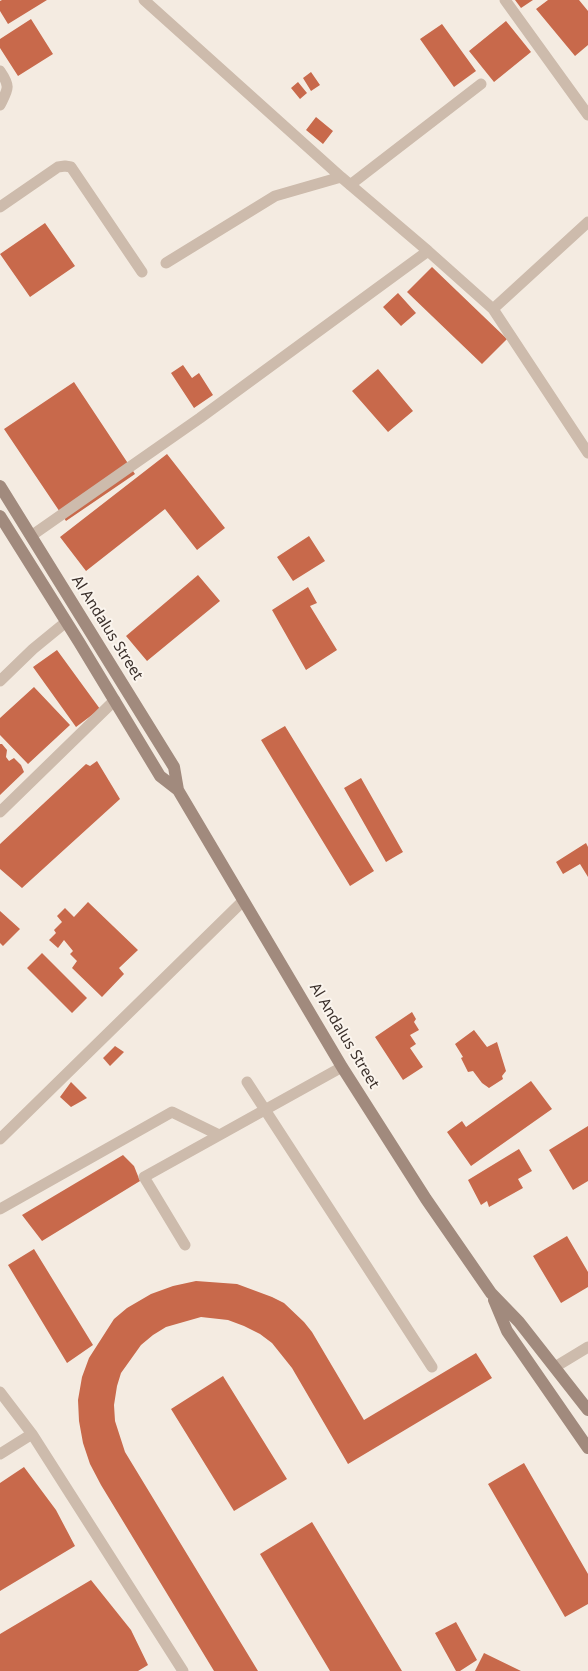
<!DOCTYPE html>
<html>
<head>
<meta charset="utf-8">
<style>
	body { margin:0 }
	canvas { display:block; background:#f4ebe1 }
</style>
</head>
<body>
<canvas width="588" height="1671"></canvas>
<script>
const g = document.querySelector('canvas').getContext('2d');
g.lineJoin = 'round';
function paint(path, color) { g.fillStyle = color; g.fill(path, 'evenodd'); }
function trace(path, color, width, dash) { g.strokeStyle = color; g.lineWidth = width; g.lineCap = dash ? 'butt' : 'round'; g.setLineDash(dash || []); g.stroke(path); }
function write(font, color, halo, rows, align = 'center') {
  g.font = font + ' "Noto Sans",sans-serif'; g.lineWidth = 4; g.setLineDash([]); g.textBaseline = 'middle'; g.strokeStyle = halo; g.fillStyle = color; for (const [text, x, y, turn = 0] of rows) {
    g.save(); g.translate(x, y); g.rotate((+turn || 0) * Math.PI / 180); g.textAlign = isNaN(turn) ? turn : align; if (halo) g.strokeText(text, 0, 0); g.fillText(text, 0, 0); g.restore();
  }
}
paint(new Path2D(`
	M 2,0 L 47,0 L 8,24 L 0,11 L 0,1 Z
	M 515,0 L 533,0 L 521,8 Z
	M 548,0 L 579,0 L 588,11 L 588,45 L 575,56 L 536,9 Z
	M 31,19 L 53,54 L 18,76 L 0,48 L 0,39 Z
	M 506,21 L 531,52 L 494,82 L 469,51 Z
	M 442,24 L 476,71 L 454,87 L 420,39 Z
	M 311,72 L 320,85 L 311,91 L 303,78 Z
	M 298,82 L 307,93 L 300,99 L 291,88 Z
	M 316,117 L 333,131 L 323,144 L 306,130 Z
	M 45,223 L 75,266 L 30,297 L 0,254 Z
	M 432,267 L 507,339 L 482,364 L 407,292 Z
	M 398,293 L 416,313 L 401,326 L 383,307 Z
	M 183,365 L 192,378 L 199,373 L 213,395 L 194,408 L 171,373 Z
	M 378,369 L 413,411 L 388,432 L 352,391 Z
	M 74,382 L 135,474 L 66,521 L 4,429 Z
	M 167,454 L 225,528 L 197,550 L 165,509 L 86,571 L 60,537 Z
	M 309,536 L 325,561 L 293,581 L 277,557 Z
	M 198,575 L 220,601 L 147,661 L 126,636 Z
	M 308,587 L 317,603 L 310,606 L 337,650 L 306,670 L 272,610 Z
	M 57,650 L 100,709 L 76,727 L 33,667 Z
	M 34,687 L 70,725 L 28,764 L 0,735 L 0,718 Z
	M 285,726 L 374,871 L 350,886 L 261,740 Z
	M 0,744 L 2,744 L 7,750 L 6,757 L 9,761 L 14,758 L 21,765 L 24,772 L 0,795 Z
	M 97,761 L 120,799 L 22,888 L 0,869 L 0,844 L 86,764 L 90,766 Z
	M 361,778 L 403,852 L 386,862 L 344,788 Z
	M 586,843 L 588,847 L 588,877 L 580,864 L 563,874 L 556,862 Z
	M 88,902 L 138,950 L 119,968 L 124,974 L 102,997 L 72,968 L 77,961 L 70,954 L 73,951 L 64,940 L 58,948 L 49,940 L 56,933 L 54,930 L 62,922 L 57,916 L 65,908 L 74,917 Z
	M 0,911 L 20,929 L 3,946 L 0,943 Z
	M 42,953 L 87,998 L 72,1013 L 27,968 Z
	M 412,1012 L 416,1019 L 414,1022 L 419,1030 L 410,1035 L 416,1044 L 410,1048 L 423,1067 L 403,1080 L 375,1037 Z
	M 474,1030 L 487,1047 L 497,1042 L 506,1071 L 502,1076 L 503,1079 L 489,1088 L 482,1083 L 473,1071 L 468,1072 L 461,1058 L 463,1057 L 455,1044 Z
	M 115,1046 L 124,1052 L 110,1066 L 103,1058 Z
	M 531,1081 L 552,1109 L 471,1166 L 447,1132 L 462,1121 L 466,1127 Z
	M 71,1082 L 87,1098 L 71,1107 L 60,1097 Z
	M 588,1126 L 588,1181 L 573,1190 L 549,1150 Z
	M 519,1149 L 532,1171 L 518,1179 L 523,1188 L 489,1207 L 487,1201 L 481,1205 L 468,1180 Z
	M 123,1155 L 134,1166 L 140,1181 L 42,1241 L 22,1215 Z
	M 567,1236 L 588,1272 L 588,1287 L 561,1303 L 533,1256 Z
	M 34,1249 L 93,1345 L 67,1363 L 8,1265 Z
	M 196,1281 L 237,1284 L 272,1297 L 284,1303 L 304,1322 L 312,1332 L 364,1420 L 476,1353 L 492,1378 L 348,1464 L 292,1368 L 272,1343 L 260,1334 L 244,1326 L 228,1320 L 201,1317 L 166,1327 L 153,1335 L 141,1345 L 121,1373 L 117,1386 L 114,1405 L 115,1421 L 125,1452 L 258,1671 L 214,1671 L 101,1485 L 90,1464 L 83,1443 L 79,1421 L 78,1400 L 82,1377 L 89,1358 L 114,1319 L 127,1308 L 151,1294 L 173,1286 Z
	M 223,1376 L 287,1479 L 234,1511 L 171,1409 Z
	M 524,1463 L 588,1574 L 588,1604 L 565,1617 L 488,1484 Z
	M 24,1467 L 56,1510 L 75,1546 L 0,1591 L 0,1483 Z
	M 312,1522 L 402,1671 L 330,1671 L 260,1554 Z
	M 91,1580 L 131,1630 L 148,1665 L 138,1671 L 0,1671 L 0,1634 Z
	M 456,1622 L 477,1660 L 460,1671 L 456,1671 L 435,1633 Z
	M 484,1653 L 521,1671 L 475,1671 Z`), '#c8694b');
trace(new Path2D(`
	M 144,0 L 341,177 L 428,251 L 493,309 L 588,453
	M 505,0 L 588,115
	M 0,71 C 11,87 8,89 0,105
	M 350,185 L 481,84
	M 0,207 L 58,167 L 65,166 L 71,167 L 142,272
	M 166,263 L 275,196 L 341,177
	M 493,309 L 588,222
	M 31,536 L 200,418 L 428,251
	M 0,681 L 33,649 L 66,622
	M 0,812 L 115,700
	M 247,1082 L 432,1367
	M 0,1139 L 243,901
	M 0,1209 L 172,1112 L 219,1135
	M 185,1245 L 144,1177 L 342,1067
	M 555,1367 L 588,1347
	M 0,1392 L 32,1434 L 183,1671
	M 0,1454 L 32,1434`), '#cdbbac', 11);
trace(new Path2D(`
	M 0,486 L 174,767 L 178,790 L 342,1067 L 426,1199 L 491,1293 L 519,1322 L 588,1410
	M 0,516 L 79,642 L 160,776 L 178,790
	M 494,1300 L 507,1331 L 588,1448`), '#a18a7d', 12);
write('15px', '#3b302b', '#fbf5ee', [
	["Al Andalus Street",107,628,58],
	["Al Andalus Street",344,1036,59]
]);
</script>
</body>
</html>
